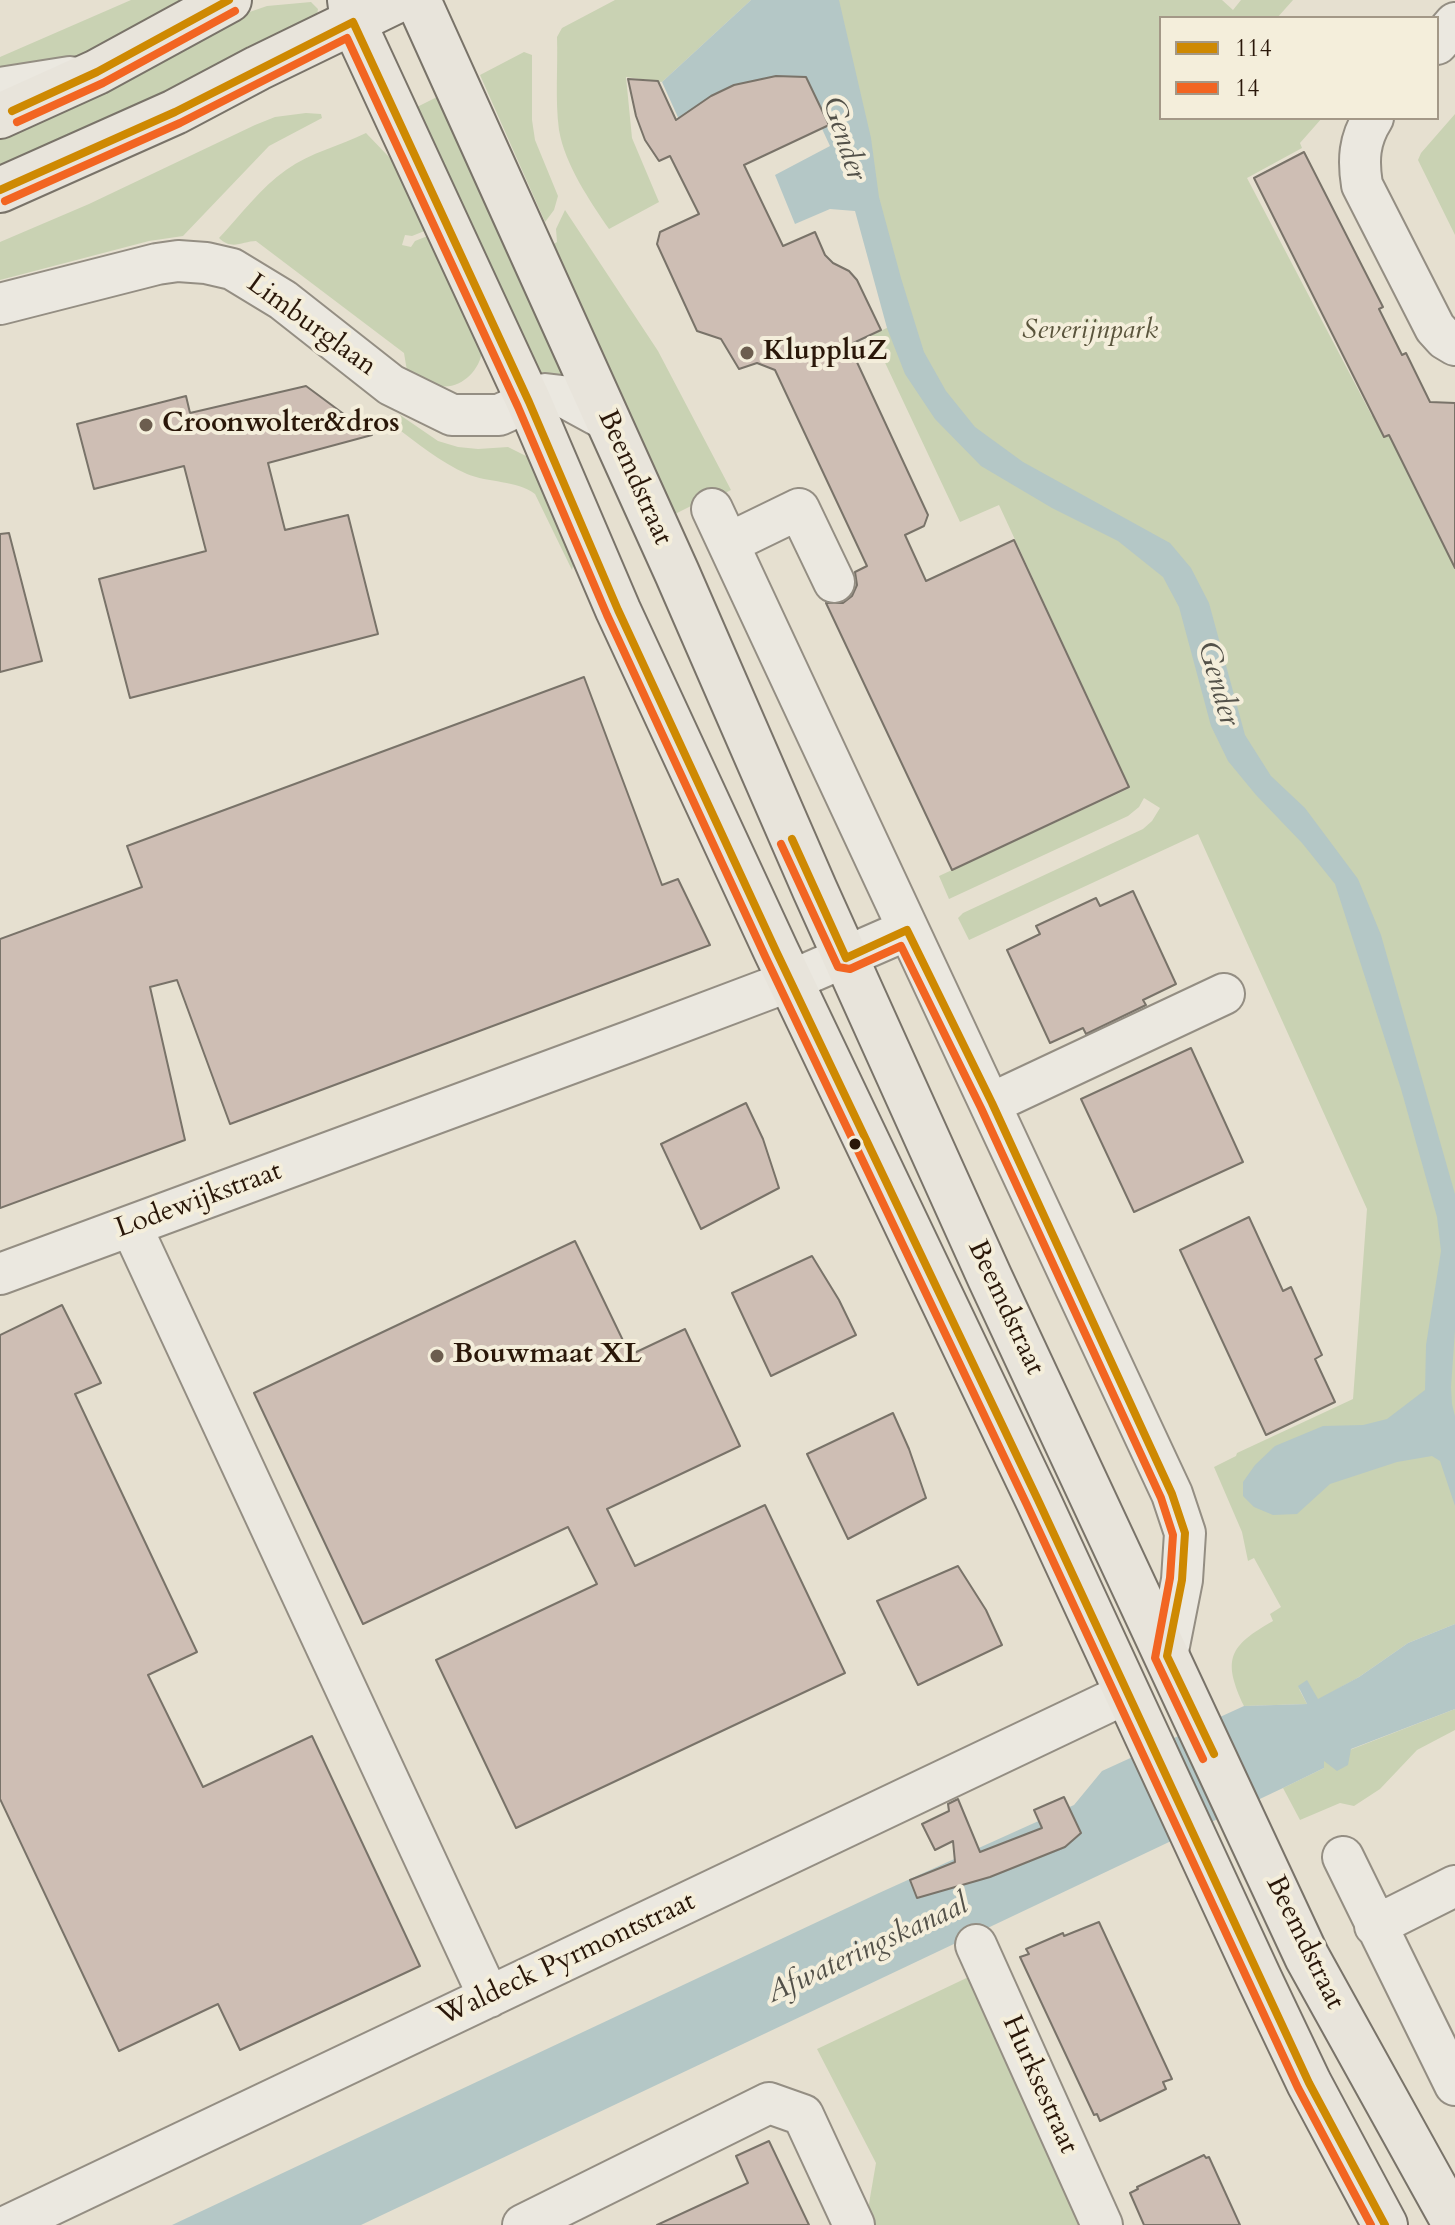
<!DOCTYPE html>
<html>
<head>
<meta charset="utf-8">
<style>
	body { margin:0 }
	#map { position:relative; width:1455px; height:2225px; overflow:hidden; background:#e6e0d0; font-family:Cardo,serif }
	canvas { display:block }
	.legend { position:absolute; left:1159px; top:16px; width:280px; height:104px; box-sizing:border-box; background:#f4eedb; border:2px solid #a39887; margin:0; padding:10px 14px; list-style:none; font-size:24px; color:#2a1709 }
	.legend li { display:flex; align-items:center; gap:16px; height:40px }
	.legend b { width:40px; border:2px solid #a39887 }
</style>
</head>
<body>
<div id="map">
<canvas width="1455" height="2225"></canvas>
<ul class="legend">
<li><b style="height:10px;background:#ce8902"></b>114</li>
<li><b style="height:10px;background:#f26522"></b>14</li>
</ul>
</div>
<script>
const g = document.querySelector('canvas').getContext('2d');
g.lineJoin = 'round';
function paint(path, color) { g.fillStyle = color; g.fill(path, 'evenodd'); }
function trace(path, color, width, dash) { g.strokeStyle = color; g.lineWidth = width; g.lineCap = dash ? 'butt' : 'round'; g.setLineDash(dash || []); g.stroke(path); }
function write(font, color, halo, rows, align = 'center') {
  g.font = font + ' Cardo,serif'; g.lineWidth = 8; g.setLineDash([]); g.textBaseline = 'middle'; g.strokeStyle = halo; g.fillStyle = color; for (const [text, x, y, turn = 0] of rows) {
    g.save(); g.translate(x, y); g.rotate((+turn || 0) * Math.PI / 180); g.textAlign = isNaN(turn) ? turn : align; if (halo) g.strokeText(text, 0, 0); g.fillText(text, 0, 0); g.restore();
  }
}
paint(new Path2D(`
	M 131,0 L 192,0 L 78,57 L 0,72 L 0,57 Z
	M 615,0 L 751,0 L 662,82 L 626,77 L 632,138 L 659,202 L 609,229 C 590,201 565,165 559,130 C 555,100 558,67 557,37 L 562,28 Z
	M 763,0 L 1222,0 L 1233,10 L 1241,0 L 1293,0 L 1277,18 L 1161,18 L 1161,118 L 1322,118 L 1300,143 L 1302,148 L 1247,178 L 1372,416 L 1378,414 L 1455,568 L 1455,1624 L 1408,1643 L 1359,1677 L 1318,1700 L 1299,1689 L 1307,1704 L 1244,1706 C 1222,1659 1229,1646 1273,1621 L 1270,1614 L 1281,1607 L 1254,1558 L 1248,1561 L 1242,1532 L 1214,1467 L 1236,1456 L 1237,1453 L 1353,1399 L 1367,1209 L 1198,834 L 969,940 L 958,918 L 963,913 L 1143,829 L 1152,821 L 1160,808 L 1144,798 L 1139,807 L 1128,816 L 949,899 L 939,876 L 1130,788 L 999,505 L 960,522 L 872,335 L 893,325 L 830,125 Z
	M 311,2 L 318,9 L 316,20 L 0,168 L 0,139 L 70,106 L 235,17 L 267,6 Z
	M 524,52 L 532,55 L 532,120 L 535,140 L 558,196 L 554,210 L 545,222 L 480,75 Z
	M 439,96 L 565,379 L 533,378 L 429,141 L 417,107 Z
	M 306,113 L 321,114 L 322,118 L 269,146 L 183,236 L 149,241 L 0,280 L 0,242 L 89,204 L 255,125 L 275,117 Z
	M 1455,114 L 1455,235 L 1418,160 L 1421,153 Z
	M 366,133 L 389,157 L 432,228 L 412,236 L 405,235 L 402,245 L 411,247 L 415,241 L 435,233 L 482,352 C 479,372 458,392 436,385 C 426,382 416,375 407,371 L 404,353 L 256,241 C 243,241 232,251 219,238 C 240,216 261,187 286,170 C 311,152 340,146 366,133 Z
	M 565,210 L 658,351 L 731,490 L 717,497 L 715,494 L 671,516 L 648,475 L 628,410 L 554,244 L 557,242 L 556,229 Z
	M 400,415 L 438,441 L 458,447 L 478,449 L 508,447 L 532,459 L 576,554 L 572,570 L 535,494 C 517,480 488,483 467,474 C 440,462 417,443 393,425 Z
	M 1455,1709 L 1455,1730 L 1417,1750 L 1380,1789 L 1354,1806 L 1340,1803 L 1300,1820 L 1283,1788 L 1324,1768 L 1324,1760 Z
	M 977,1973 L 1094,2225 L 868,2225 L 866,2221 L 876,2163 L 817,2049 Z`), '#c9d2b3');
paint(new Path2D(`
	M 751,0 L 839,0 L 871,138 L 879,197 L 901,278 L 924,352 L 946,391 L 975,427 L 1023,462 L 1170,543 L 1191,568 L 1209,603 L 1245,735 L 1271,776 L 1305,808 L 1358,879 L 1381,935 L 1455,1194 L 1455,1330 L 1451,1387 L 1452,1404 L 1455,1416 L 1455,1506 L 1440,1461 L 1432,1456 L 1397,1462 L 1330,1484 L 1297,1514 L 1273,1515 L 1254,1507 L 1243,1496 L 1243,1482 L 1255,1465 L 1275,1446 L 1323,1426 L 1363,1425 L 1387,1419 L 1425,1390 L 1426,1345 L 1441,1251 L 1437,1217 L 1401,1089 L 1335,884 L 1302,843 L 1256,795 L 1228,761 L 1211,726 L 1179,607 L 1163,577 L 1118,541 L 1052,508 L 981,466 L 935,419 L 905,374 L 887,328 L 855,211 L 830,209 L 795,224 L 775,175 L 830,146 L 817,118 L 681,124 L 662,82 Z
	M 1455,1624 L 1455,1709 L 1351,1749 L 1348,1765 L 1337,1771 L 1324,1761 L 1324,1768 L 1283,1788 L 361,2225 L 172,2225 L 879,1893 L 1074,1805 L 1102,1771 L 1244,1706 L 1307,1704 L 1298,1686 L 1307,1680 L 1318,1699 L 1359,1677 L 1408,1643 Z`), '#b4c7c6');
const building = new Path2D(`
	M 776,76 L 806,77 L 829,125 L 744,165 L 783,246 L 815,232 L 825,255 L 833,263 L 849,271 L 857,280 L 881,330 L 849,345 L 928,515 L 924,526 L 905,535 L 926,581 L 1014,540 L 1129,787 L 952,870 L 826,603 L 843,603 L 852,596 L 857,585 L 855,572 L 867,566 L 775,370 L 757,363 L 739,369 L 721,339 L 697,331 L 657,244 L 660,232 L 699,214 L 670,156 L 659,161 L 645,140 L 636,116 L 628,79 L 658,81 L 676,120 L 711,96 L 734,85 Z
	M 1304,152 L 1383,307 L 1379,309 L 1402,355 L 1406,353 L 1430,402 L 1455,403 L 1455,568 L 1389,435 L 1384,437 L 1254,178 Z
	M 306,386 L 372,435 L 268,463 L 285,530 L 348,515 L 378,634 L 130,698 L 99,579 L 206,551 L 184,466 L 94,489 L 77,424 L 186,396 L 190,413 Z
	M 9,533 L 42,661 L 0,672 L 0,534 Z
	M 584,677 L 662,885 L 678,879 L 710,945 L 230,1124 L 177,980 L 150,987 L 185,1140 L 0,1208 L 0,939 L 142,887 L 127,846 Z
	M 1133,891 L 1176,984 L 1143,1000 L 1146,1005 L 1086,1034 L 1083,1028 L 1050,1043 L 1007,950 L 1040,934 L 1036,926 L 1096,898 L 1100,906 Z
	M 1191,1048 L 1243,1162 L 1134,1212 L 1081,1099 Z
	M 746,1103 L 763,1139 L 779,1188 L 701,1229 L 661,1144 Z
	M 1249,1217 L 1283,1291 L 1291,1287 L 1322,1355 L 1315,1359 L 1335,1402 L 1266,1435 L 1180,1250 Z
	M 575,1241 L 630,1355 L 685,1329 L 740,1446 L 607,1509 L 635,1566 L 765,1505 L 845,1673 L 516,1828 L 436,1660 L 597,1584 L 568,1527 L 363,1624 L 254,1393 Z
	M 812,1256 L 839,1300 L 856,1335 L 771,1376 L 732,1293 Z
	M 62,1305 L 101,1383 L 75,1394 L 197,1652 L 148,1675 L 203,1787 L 312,1736 L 420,1966 L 240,2050 L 218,2004 L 119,2051 L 0,1799 L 0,1335 Z
	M 893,1413 L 909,1449 L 926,1498 L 848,1539 L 807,1454 Z
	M 958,1566 L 986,1610 L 1002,1645 L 918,1685 L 877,1601 Z
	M 1064,1797 L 1081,1833 L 1065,1847 L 990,1877 L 917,1898 L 910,1880 L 955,1862 L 953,1841 L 935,1850 L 922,1824 L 949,1811 L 948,1804 L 958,1799 L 980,1852 L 1042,1828 L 1034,1810 Z
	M 1099,1922 L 1172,2079 L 1163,2082 L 1166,2089 L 1100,2121 L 1097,2114 L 1094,2115 L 1020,1957 L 1029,1954 L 1026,1949 L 1063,1933 L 1064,1936 Z
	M 769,2141 L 809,2225 L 657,2225 L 748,2183 L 736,2156 Z
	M 1204,2155 L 1206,2158 L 1209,2157 L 1240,2225 L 1144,2225 L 1130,2193 L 1138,2189 L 1137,2187 Z`);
paint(building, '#cebeb4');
trace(building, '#797369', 2);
const minor = new Path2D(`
	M 1437,44 L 1455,23
	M 0,88 L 70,77
	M 1373,118 C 1359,140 1358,160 1362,185 L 1435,328 L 1445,339 L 1455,345
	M 0,304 L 157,264 L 178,261 L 206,263 L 232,269 L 283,300 L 391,385 L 452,415 L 499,415 L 545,394 L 562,396 L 608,421
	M 712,509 L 1172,1494 L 1185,1533 L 1182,1580 L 1167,1656
	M 729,543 L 799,509 L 834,582
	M 992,1103 L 1224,994
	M 131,1226 L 489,1997
	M 0,1274 L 631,1041 L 790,981 L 907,930
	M 1343,1857 L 1455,2085
	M 1375,1926 L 1455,1886
	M 976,1945 L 1102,2225
	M 9,2225 L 1125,1694
	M 523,2225 L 769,2103 L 803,2115 L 854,2225`);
const major = new Path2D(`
	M 350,0 L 353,22 L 529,402 L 618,610 L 776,951 L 1038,1500 L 1260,1980 L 1309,2083 L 1385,2225
	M 418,0 L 677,573 L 815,890 L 990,1278 L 1307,1957 L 1455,2224
	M 0,116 L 97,72 L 229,0
	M 0,190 L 175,112 L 258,68 L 398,0`);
trace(minor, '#948e83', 44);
trace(major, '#797369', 48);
trace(minor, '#ebe8e0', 40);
trace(major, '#e8e4db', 44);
trace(new Path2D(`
	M 12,111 L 97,72 L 229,0
	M 0,190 L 175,112 L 353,22 L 529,402 L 618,610 L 776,951 L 1038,1500 L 1309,2083 L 1385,2225
	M 792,839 L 846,958 L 907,930 L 992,1103 L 1172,1494 L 1185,1533 L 1182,1580 L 1167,1656 L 1214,1754`), '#ce8902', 8);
trace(new Path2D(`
	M 17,122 L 103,83 L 235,11
	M 5,201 L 180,123 L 347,38 L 518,407 L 607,615 L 765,956 L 1027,1505 L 1298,2088 L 1371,2225
	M 781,844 L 838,967 L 850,969 L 901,946 L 981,1108 L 1161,1498 L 1173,1535 L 1170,1578 L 1155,1658 L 1203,1759`), '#f26522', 8);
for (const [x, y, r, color] of [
	[747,353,8,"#6c5d4f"],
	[146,425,8,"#6c5d4f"],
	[855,1144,7,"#2a1709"],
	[437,1356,8,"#6c5d4f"]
]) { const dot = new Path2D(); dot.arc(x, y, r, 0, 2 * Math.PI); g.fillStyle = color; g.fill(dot); trace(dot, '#f4eedb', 3); }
write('28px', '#2a1709', '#f4eedb', [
	["Limburglaan",311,326,36],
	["Beemdstraat",634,478,66],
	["Lodewijkstraat",199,1201,-20],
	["Beemdstraat",1005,1308,65],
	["Beemdstraat",1304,1943,64],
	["Waldeck Pyrmontstraat",567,1960,-25],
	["Hurksestraat",1039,2085,66]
]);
write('italic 28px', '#5a543c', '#f4eedb', [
	["Severijnpark",1090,332]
]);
write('bold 28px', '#2a1709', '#f4eedb', [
	["KluppluZ",763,353],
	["Croonwolter&dros",162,425],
	["Bouwmaat XL",453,1356]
], 'left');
write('italic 30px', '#535149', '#f4eedb', [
	["Gender",843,139,72],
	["Gender",1217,684,74],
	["Afwateringskanaal",868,1950,-25]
]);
</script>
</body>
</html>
